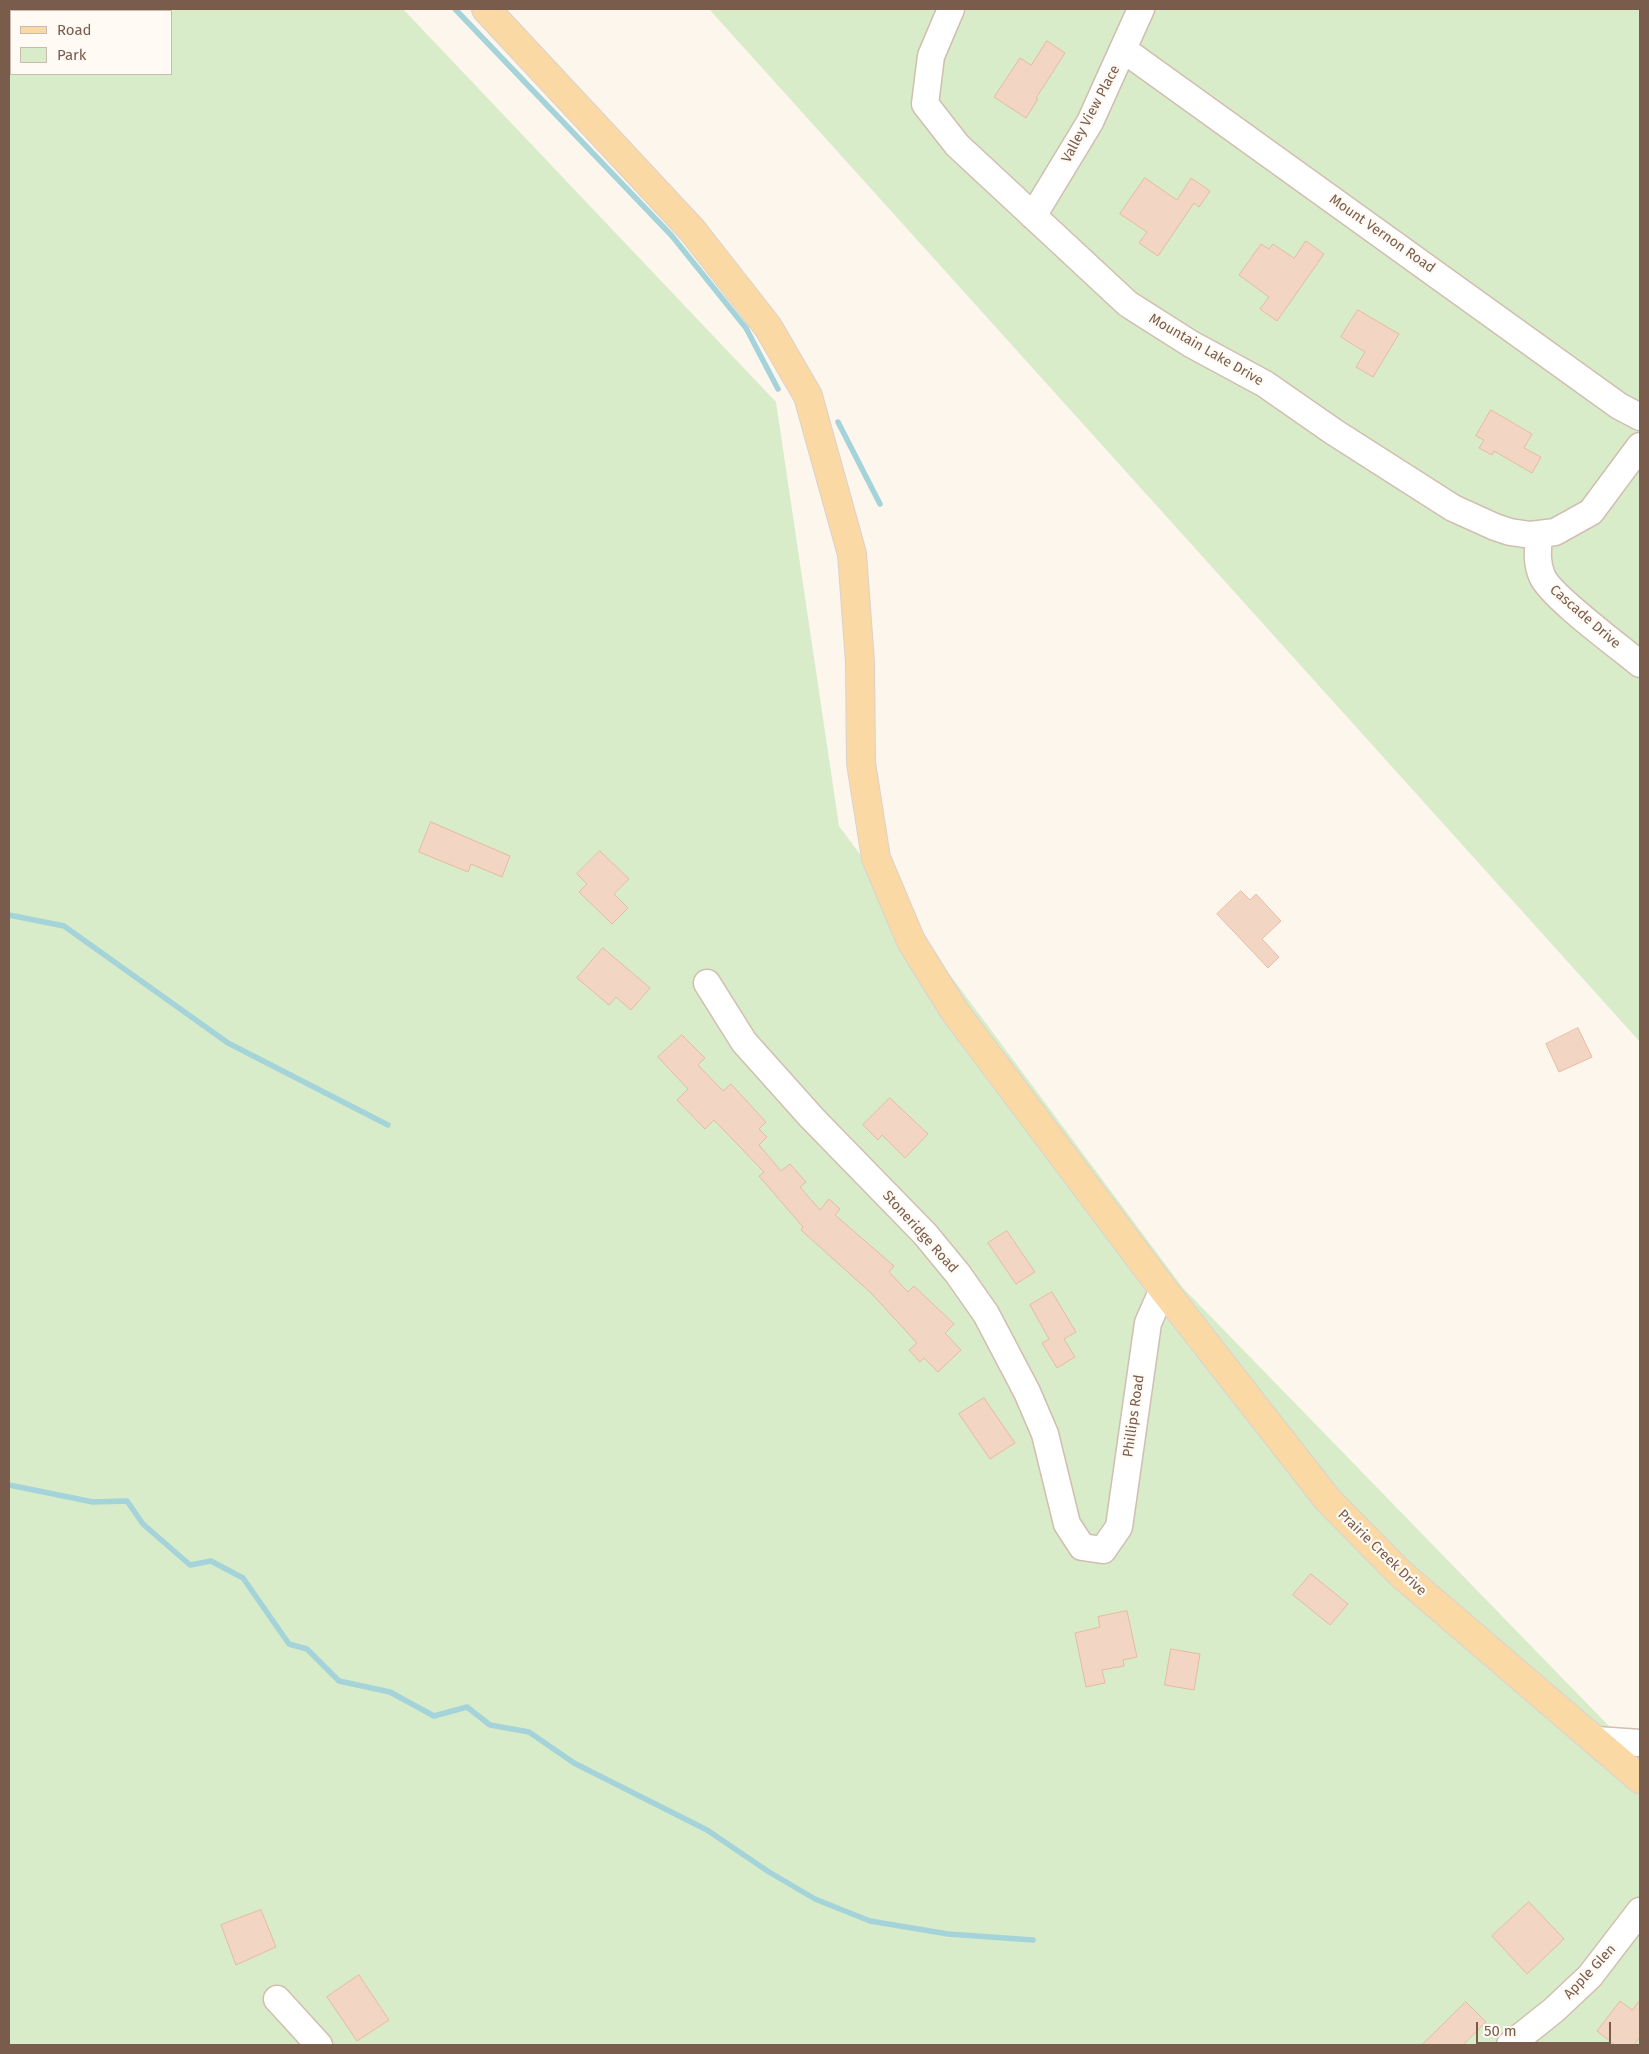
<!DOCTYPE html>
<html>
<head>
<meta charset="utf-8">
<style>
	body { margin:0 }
	#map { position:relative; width:1649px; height:2054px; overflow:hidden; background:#fdf6ec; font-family:"Fira Sans",sans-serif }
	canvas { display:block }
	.frame { position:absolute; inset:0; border:10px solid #7a5c4d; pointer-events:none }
	.legend { position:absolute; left:10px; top:10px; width:162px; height:65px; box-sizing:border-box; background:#fffaf3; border:1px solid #cabbb1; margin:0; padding:6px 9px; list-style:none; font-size:15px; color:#7a5c4d }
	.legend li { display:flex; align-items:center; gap:10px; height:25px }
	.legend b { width:25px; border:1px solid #cabbb1 }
	.scale { position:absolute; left:1476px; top:2022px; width:135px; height:22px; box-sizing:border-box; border:2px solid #7a5c4d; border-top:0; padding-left:6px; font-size:15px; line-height:18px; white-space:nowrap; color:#7a5c4d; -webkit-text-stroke:4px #fffaf3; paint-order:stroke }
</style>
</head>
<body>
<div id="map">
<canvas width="1649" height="2054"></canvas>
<div class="frame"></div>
<ul class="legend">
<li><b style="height:6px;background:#fbd9a5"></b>Road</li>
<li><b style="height:14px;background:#d8ecc9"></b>Park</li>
</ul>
<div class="scale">50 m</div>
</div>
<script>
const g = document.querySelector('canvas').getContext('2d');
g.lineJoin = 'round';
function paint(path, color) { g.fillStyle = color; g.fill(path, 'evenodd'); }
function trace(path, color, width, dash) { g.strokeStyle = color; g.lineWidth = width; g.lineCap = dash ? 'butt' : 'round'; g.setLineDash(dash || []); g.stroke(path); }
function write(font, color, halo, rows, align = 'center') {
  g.font = font + ' "Fira Sans",sans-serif'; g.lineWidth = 4.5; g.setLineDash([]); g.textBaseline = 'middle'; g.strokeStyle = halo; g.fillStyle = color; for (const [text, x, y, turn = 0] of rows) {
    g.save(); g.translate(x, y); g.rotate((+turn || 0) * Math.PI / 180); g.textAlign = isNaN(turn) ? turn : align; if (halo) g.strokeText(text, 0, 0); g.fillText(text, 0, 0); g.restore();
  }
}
paint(new Path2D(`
	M 9,9 L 403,9 L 776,402 L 839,826 L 1183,1288 L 1640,1758 L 1640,2045 L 9,2045 ZM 11,11 L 171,11 L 171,74 L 11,74 Z
	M 709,9 L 1640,9 L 1640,1042 Z`), '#d8ecc9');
trace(new Path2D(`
	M 455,9 L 672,236 L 746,328 L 778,389
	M 838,422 L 880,504
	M 9,915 L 64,926 L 228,1043 L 388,1125
	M 9,1485 L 93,1502 L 127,1501 L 143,1524 L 190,1565 L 211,1561 L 243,1578 L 289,1644 L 307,1649 L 339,1681 L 390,1692 L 434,1716 L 467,1707 L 490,1725 L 529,1732 L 574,1763 L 707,1830 L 769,1872 L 815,1899 L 870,1921 L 948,1934 L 1033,1940`), '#a5d3da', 5.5);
const building = new Path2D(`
	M 1047,41 L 1065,53 L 1036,98 L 1038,99 L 1026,118 L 994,97 L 1020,58 L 1031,65 Z
	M 1145,178 L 1177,200 L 1191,178 L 1210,191 L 1199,207 L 1194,203 L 1158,256 L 1139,243 L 1147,232 L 1120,214 Z
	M 1306,241 L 1324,254 L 1277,321 L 1260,309 L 1269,297 L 1239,275 L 1261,244 L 1269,249 L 1273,244 L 1294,258 Z
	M 1358,310 L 1399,334 L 1373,377 L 1356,367 L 1365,352 L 1341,337 Z
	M 1491,410 L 1532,434 L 1524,448 L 1541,457 L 1532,473 L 1494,451 L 1492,455 L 1479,448 L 1484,440 L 1476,436 Z
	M 431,822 L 510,856 L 502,877 L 471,864 L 468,872 L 419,852 Z
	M 600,851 L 629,879 L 614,894 L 628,908 L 612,924 L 579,892 L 587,884 L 577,874 Z
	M 1241,891 L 1250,900 L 1256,894 L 1281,921 L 1262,939 L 1279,957 L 1268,968 L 1217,914 Z
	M 603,948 L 650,988 L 631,1010 L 616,997 L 609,1005 L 577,978 Z
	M 1578,1028 L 1592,1057 L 1559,1072 L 1546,1044 Z
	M 682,1035 L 705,1058 L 698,1065 L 723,1091 L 731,1084 L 766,1122 L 759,1129 L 767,1137 L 759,1145 L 781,1171 L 790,1164 L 806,1182 L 800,1187 L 820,1210 L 829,1199 L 840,1209 L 835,1215 L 894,1266 L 889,1272 L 908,1292 L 914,1286 L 954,1324 L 945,1333 L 961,1350 L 938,1372 L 924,1358 L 920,1362 L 909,1350 L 917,1343 L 870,1292 L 801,1230 L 803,1227 L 759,1176 L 764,1172 L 714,1120 L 705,1129 L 677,1100 L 688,1089 L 658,1057 Z
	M 890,1098 L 928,1134 L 905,1158 L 882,1135 L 878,1140 L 863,1125 Z
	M 1007,1231 L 1035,1272 L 1016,1284 L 988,1243 Z
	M 1052,1292 L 1076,1332 L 1064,1339 L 1075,1357 L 1057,1368 L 1042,1343 L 1049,1339 L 1030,1305 Z
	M 984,1398 L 1015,1443 L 990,1459 L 959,1414 Z
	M 1311,1574 L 1348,1604 L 1330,1625 L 1293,1595 Z
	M 1127,1611 L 1137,1657 L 1123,1660 L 1124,1666 L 1102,1670 L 1105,1683 L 1086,1687 L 1075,1633 L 1100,1627 L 1098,1617 Z
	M 1171,1649 L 1200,1654 L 1194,1690 L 1165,1685 Z
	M 1529,1902 L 1564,1939 L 1527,1974 L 1492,1936 Z
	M 261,1910 L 276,1947 L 236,1965 L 221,1925 Z
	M 359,1975 L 389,2020 L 357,2041 L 327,1997 Z
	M 1640,2000 L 1640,2037 L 1634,2045 L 1615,2045 L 1597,2031 L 1620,2001 L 1632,2010 Z
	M 1466,2002 L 1486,2022 L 1463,2045 L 1422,2045 Z`);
paint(building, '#f3d5c3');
trace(building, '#e6bba3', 1);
const minor = new Path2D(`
	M 951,9 L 931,56 L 925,104 L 957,145 L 1128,304 L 1191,344 L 1265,384 L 1334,432 L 1453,508 L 1495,527 L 1510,532 L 1531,535 L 1555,532 L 1591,512 L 1640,446
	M 1124,50 L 1619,406 L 1640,417
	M 1033,216 L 1090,122 L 1141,9
	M 1539,534 C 1538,549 1536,562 1542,576 C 1550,596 1621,648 1640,664
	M 707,983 L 744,1042 L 812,1118 L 925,1234 L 958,1274 L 986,1314 L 1027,1392 L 1045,1434 L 1067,1524 L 1082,1547 L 1103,1550 L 1119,1527 L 1148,1323 L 1163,1289
	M 1596,1740 L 1640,1743
	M 277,1999 L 319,2045
	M 1510,2045 L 1554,2010 L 1590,1976 L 1640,1911`);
const major = new Path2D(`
	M 486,9 L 692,230 L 768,327 L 808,396 L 852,554 L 860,662 L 861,763 L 876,858 L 911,941 L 955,1012 L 1163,1289 L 1328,1500 L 1401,1574 L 1640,1779`);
trace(minor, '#d1beb0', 29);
trace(major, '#dad1cd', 30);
trace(minor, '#fff', 26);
trace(major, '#fbd9a5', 28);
write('14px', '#7a5c4d', '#fffaf3', [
	["Valley View Place",1091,114,-62],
	["Mount Vernon Road",1382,234,35],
	["Mountain Lake Drive",1206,350,30],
	["Cascade Drive",1585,617,41],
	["Stoneridge Road",920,1232,48],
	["Phillips Road",1134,1416,-82],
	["Prairie Creek Drive",1382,1553,44],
	["Apple Glen",1590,1972,-47]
]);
</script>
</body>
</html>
